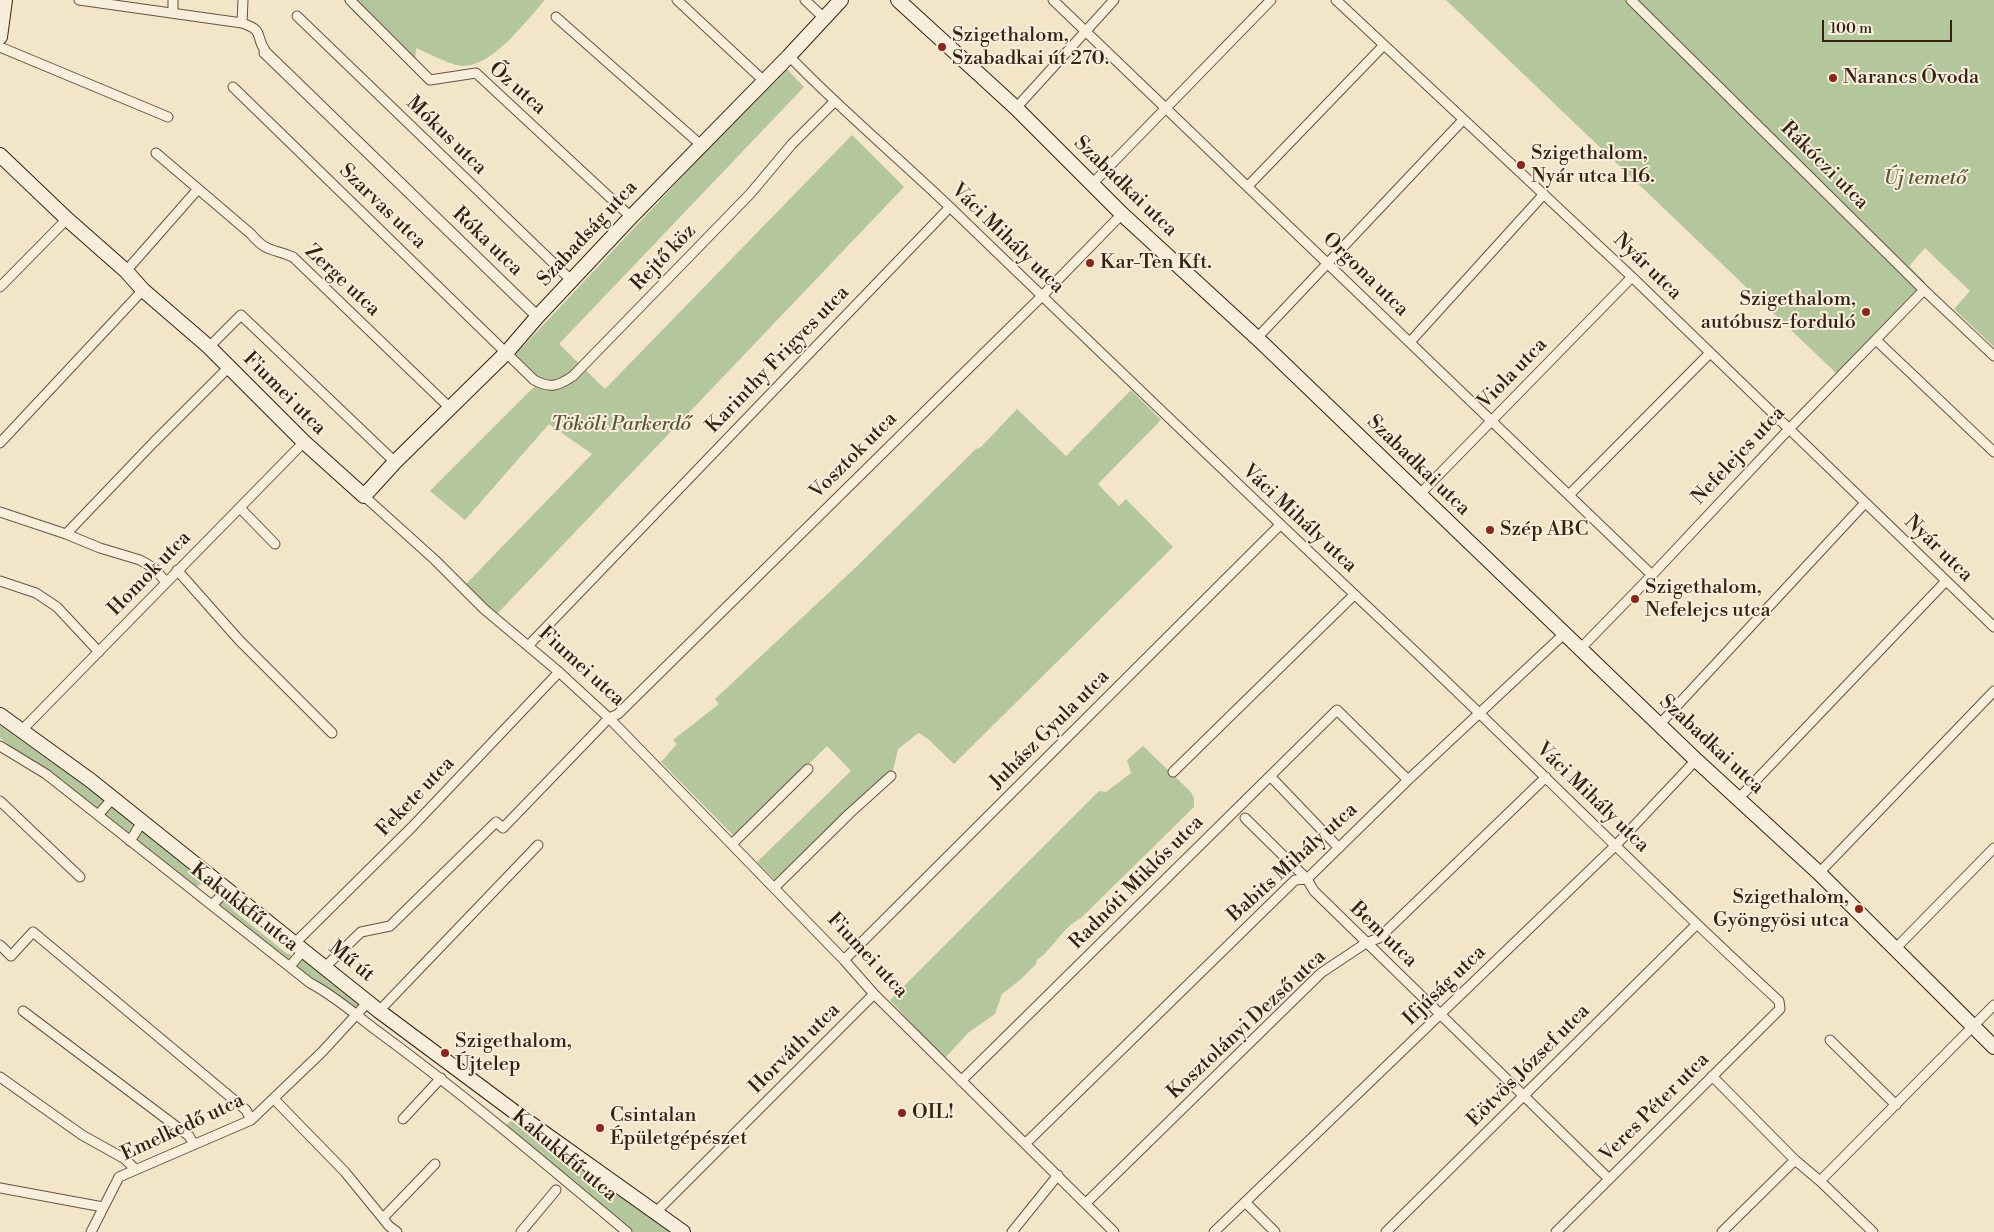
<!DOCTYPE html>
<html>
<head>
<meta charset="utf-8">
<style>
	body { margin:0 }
	#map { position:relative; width:1994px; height:1232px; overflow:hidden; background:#f3e6c8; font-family:"Libre Bodoni",serif }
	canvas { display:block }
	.scale { position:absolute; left:1822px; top:20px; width:130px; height:22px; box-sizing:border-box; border:2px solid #362112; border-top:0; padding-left:6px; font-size:15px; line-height:18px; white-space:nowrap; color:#362112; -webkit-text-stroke:4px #f7efdb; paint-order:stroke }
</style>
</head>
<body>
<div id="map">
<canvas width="1994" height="1232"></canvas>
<div class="scale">100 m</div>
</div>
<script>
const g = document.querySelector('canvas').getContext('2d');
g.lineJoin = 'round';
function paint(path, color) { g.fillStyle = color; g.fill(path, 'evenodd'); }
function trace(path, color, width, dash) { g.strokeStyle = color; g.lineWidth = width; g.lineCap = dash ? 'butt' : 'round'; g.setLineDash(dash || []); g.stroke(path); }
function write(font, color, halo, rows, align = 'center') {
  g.font = font + ' "Libre Bodoni",serif'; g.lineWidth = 4; g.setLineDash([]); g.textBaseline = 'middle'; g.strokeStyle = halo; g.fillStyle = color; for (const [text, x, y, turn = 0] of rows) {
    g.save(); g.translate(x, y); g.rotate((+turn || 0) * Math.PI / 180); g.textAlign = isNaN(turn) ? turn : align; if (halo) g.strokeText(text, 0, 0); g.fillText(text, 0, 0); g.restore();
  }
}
paint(new Path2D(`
	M 343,0 L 545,0 C 526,21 493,66 463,66 C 450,65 428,53 416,48 L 415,67 L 361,20 Z
	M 1446,0 L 1994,0 L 1994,347 L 1954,309 L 1970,291 L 1925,248 L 1909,266 L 1925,282 L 1837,374 Z
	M 785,67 L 804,87 L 559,344 L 605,389 L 852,135 L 904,187 L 497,614 L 466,584 L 592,454 L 549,424 L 465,520 L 430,491 L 541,380 L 516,354 Z
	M 1131,390 L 1161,420 L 1098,484 L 1119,506 L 1126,499 L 1173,547 L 954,764 L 928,739 L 919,733 L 917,734 L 898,749 L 893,770 L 839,820 L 777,882 L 757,862 L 851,771 L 827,746 L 735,837 L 661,762 L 677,744 L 673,740 L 719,704 L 715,699 L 853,570 L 976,449 L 981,447 L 1017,409 L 1066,456 Z
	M 3,722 L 213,878 L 201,884 L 193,890 L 0,738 L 0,726 Z
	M 1143,746 L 1191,792 L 1194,798 L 1194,807 L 1081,918 C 1062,928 1054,948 1037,960 L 1036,964 L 1021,979 L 1002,994 L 995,1014 L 968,1033 L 944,1059 L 890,1000 L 1099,791 L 1106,792 L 1131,773 L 1127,760 Z
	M 220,900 L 227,903 L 234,911 L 286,953 L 296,957 L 301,955 L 368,1002 L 356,1016 L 215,903 Z
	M 513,1120 L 521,1123 L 673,1232 L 633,1232 L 508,1131 L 506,1127 L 508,1123 Z`), '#b4c69b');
const street = new Path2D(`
	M 79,0 L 242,23 C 266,31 254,36 266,52 L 264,53 L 537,317 L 538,316 L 266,52
	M 350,0 L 430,80 L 476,73 L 631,217
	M 677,0 L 764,81
	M 805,0 L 824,18
	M 1053,0 L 1652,575
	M 1336,0 L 1632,277 L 1994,627
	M 1631,0 L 1924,290 L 1994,356
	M 173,13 L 173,0
	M 297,16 L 572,281
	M 556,17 L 701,145
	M 242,23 L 243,0
	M 0,47 L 168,117
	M 789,56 C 842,111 900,159 955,212 C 1098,350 1242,489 1387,625 C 1519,749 1646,879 1779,1001 L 1780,1009 L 1556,1232
	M 233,87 L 534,380 C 551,389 558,386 573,376 L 750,194 L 792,144 L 834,102
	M 1016,108 L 1114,0
	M 156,153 L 251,234 C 267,253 272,248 293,257 L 450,408
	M 1092,184 L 1271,0
	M 1248,186 L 1384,45
	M 126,271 L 198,189
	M 0,287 L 67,219
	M 1257,338 L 1463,120
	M 1876,340 L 1994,452
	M 1410,342 L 1544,194
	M 209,347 L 241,315 L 395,462
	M 0,443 L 143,290
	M 1419,495 L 1632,277
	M 1569,495 L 1710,353
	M 364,496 L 435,560 L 484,609 L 559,672 L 609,718 L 844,960 L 874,994 L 1114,1232
	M 240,508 L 275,544
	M 0,512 L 66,534 L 100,548 L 140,560 L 154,568 L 166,582
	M 66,534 L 153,443 L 229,367
	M 177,570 L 239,640 L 332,733
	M 0,581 L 36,593 L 57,607 L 99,652
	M 528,646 L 950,207
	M 1581,648 L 1652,575 L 1789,429 L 1924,290
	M 1660,724 L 1865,503
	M 22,730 L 304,442
	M 0,746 L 46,774 L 310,983 C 337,997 359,1018 384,1036 C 468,1098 547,1165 627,1232
	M 1173,772 L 1354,595
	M 1270,776 L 1339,848
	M 1739,798 L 1946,581
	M 0,801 L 80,877
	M 98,815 L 113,798
	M 1245,818 L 1307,879 L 1314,891 L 1609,1179
	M 130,841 L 142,822
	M 732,844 L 808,769
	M 1819,873 L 1994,691
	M 774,888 L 850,813 L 891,776
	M 212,905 L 228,889
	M 295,943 L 412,827 L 559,672
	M 0,945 L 11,956 L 33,932 L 246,1110 L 251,1120
	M 1895,949 L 1994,848
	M 844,960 L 1280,525
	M 290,966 L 304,950
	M 325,967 L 361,932 L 390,926 L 496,822 L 503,828 L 609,718 L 618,714 L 1042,296 L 1122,214
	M 23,1011 L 189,1136 L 193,1143
	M 379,1011 L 538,845
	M 1830,1040 L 1896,1105
	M 1712,1076 L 1795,1160 L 1820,1181 L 1873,1232
	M 0,1077 L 82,1135 L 125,1159 L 135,1169
	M 961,1081 L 1337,710 L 1408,780
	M 274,1099 L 345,1172 L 389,1226 L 397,1232
	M 403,1119 L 441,1078
	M 1026,1143 L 1295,880 L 1307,879 L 1408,780 L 1565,633
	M 1820,1181 L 1994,1005
	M 0,1188 L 103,1207
	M 1245,1202 L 1275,1232
	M 1086,1203 L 1321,973 L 1366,943 L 1379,938 L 1546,777
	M 656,1212 L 874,994
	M 383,1218 L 435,1164
	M 91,1232 L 119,1177 L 251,1120 L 322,1052 L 368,1002
	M 521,1232 L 556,1190
	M 1012,1232 L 1058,1175
	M 1214,1232 L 1615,846 L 1696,760
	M 1386,1232 L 1697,924
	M 1722,1232 L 1795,1160`);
const secondary = new Path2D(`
	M 898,0 L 1016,108 L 1122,214 L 1257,338 L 1696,760 L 1819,873 L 1994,1047
	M 0,37 L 5,0
	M 0,155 L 67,219 L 126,271 L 143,290 L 209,347 L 304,442 L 364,496 L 395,462 L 507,352 L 538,316 L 631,217 L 789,56 L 841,0
	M 0,715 L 90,780 L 379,1011 L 516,1113 L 683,1232`);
trace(street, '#655240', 11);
trace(secondary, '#362112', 16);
trace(street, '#f7efdb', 9);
trace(secondary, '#f7efdb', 14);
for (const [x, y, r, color] of [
	[942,47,5,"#8f2418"],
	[1833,78,5,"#8f2418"],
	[1521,165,5,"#8f2418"],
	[1090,263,5,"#8f2418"],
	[1866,312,5,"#8f2418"],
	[1490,530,5,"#8f2418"],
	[1635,599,5,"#8f2418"],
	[1859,909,5,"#8f2418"],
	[445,1053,5,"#8f2418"],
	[902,1113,5,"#8f2418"],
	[600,1128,5,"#8f2418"]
]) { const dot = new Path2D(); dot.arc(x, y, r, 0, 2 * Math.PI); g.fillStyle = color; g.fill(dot); trace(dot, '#f7efdb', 2); }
write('20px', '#362112', '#f7efdb', [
	["Szigethalom,",952,36],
	["Szabadkai út 270.",952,59],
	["Narancs Óvoda",1843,78],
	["Szigethalom,",1531,154],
	["Nyár utca 116.",1531,177],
	["Kar-Ten Kft.",1100,263],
	["Szigethalom,",1856,300,"right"],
	["autóbusz-forduló",1856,323,"right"],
	["Szép ABC",1500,530],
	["Szigethalom,",1645,588],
	["Nefelejcs utca",1645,611],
	["Szigethalom,",1849,898,"right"],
	["Gyöngyösi utca",1849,921,"right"],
	["Szigethalom,",455,1042],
	["Újtelep",455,1065],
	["OIL!",912,1113],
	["Csintalan",610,1116],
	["Épületgépészet",610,1139]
], 'left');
write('20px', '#362112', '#f7efdb', [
	["Őz utca",517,89,41],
	["Mókus utca",446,136,44],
	["Rákóczi utca",1824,166,45],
	["Szabadkai utca",1125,187,44],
	["Szarvas utca",382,207,44],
	["Szabadság utca",588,234,-47],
	["Váci Mihály utca",1007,239,44],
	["Róka utca",487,242,44],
	["Rejtő köz",664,258,-46],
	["Nyár utca",1647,267,44],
	["Orgona utca",1365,275,44],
	["Zerge utca",342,281,43],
	["Karinthy Frigyes utca",778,360,-46],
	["Viola utca",1513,374,-46],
	["Fiumei utca",284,394,45],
	["Vosztok utca",854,456,-45],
	["Nefelejcs utca",1739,456,-47],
	["Szabadkai utca",1418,466,44],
	["Váci Mihály utca",1299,519,43],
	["Nyár utca",1938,549,44],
	["Homok utca",150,574,-46],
	["Fiumei utca",581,667,42],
	["Juhász Gyula utca",1050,730,-45],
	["Szabadkai utca",1711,745,43],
	["Fekete utca",416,797,-46],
	["Váci Mihály utca",1592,798,44],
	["Babits Mihály utca",1293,863,-42],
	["Radnóti Miklós utca",1137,883,-45],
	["Kakukkfű utca",244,908,38],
	["Bem utca",1383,935,44],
	["Fiumei utca",867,956,47],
	["Mű út",351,962,39],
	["Ifjúság utca",1445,986,-44],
	["Kosztolányi Dezső utca",1247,1025,-43],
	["Horváth utca",795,1049,-45],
	["Eötvös József utca",1529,1066,-45],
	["Veres Péter utca",1655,1108,-45],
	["Emelkedő utca",183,1128,-25],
	["Kakukkfű utca",564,1156,40]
]);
write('italic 20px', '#5c533b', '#f7efdb', [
	["Új temető",1925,179],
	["Tököli Parkerdő",621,425]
]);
</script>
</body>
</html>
